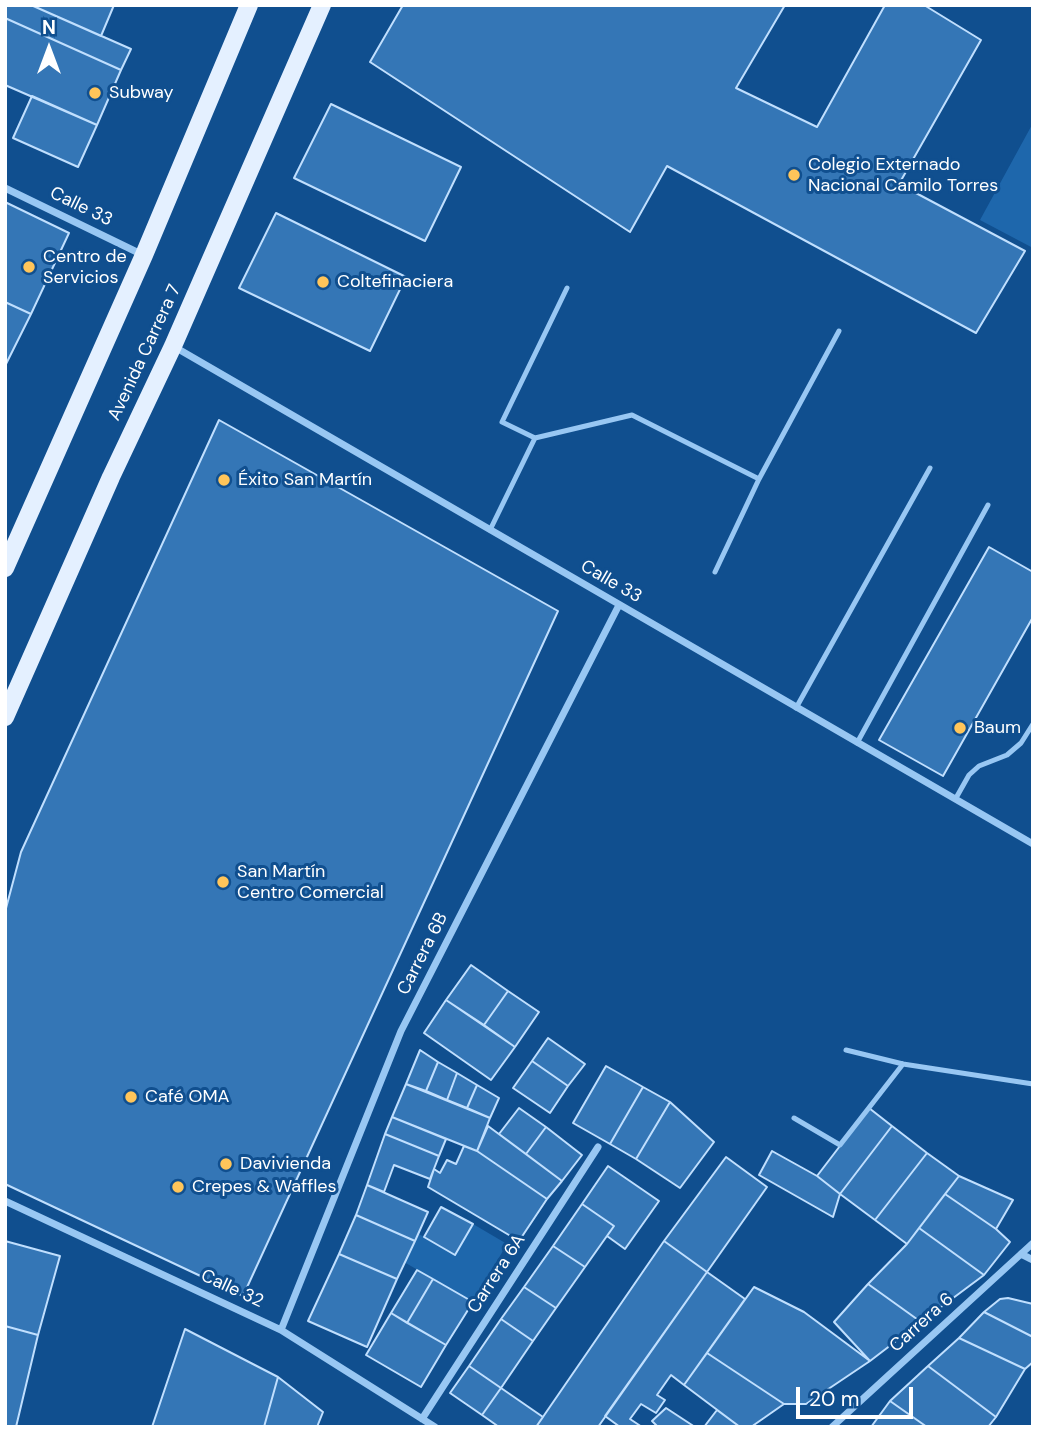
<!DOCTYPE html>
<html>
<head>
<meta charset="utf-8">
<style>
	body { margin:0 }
	#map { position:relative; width:1038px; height:1432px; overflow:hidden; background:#104f8f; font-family:"DM Sans",sans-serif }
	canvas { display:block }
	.frame { position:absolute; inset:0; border:7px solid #fff; pointer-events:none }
	.north { position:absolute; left:14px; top:14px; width:70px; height:70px; -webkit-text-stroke:5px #104f8f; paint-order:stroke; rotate:0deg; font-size:19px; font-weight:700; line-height:28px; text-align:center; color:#fff }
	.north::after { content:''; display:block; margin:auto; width:24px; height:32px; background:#fff; clip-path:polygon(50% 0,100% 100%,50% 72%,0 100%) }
	.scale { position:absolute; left:796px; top:1387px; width:117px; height:32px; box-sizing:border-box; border:4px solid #fff; border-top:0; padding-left:9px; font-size:21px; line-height:24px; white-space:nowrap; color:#fff; -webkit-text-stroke:5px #104f8f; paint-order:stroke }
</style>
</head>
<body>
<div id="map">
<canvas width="1038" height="1432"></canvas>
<div class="frame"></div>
<div class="north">N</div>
<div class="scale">20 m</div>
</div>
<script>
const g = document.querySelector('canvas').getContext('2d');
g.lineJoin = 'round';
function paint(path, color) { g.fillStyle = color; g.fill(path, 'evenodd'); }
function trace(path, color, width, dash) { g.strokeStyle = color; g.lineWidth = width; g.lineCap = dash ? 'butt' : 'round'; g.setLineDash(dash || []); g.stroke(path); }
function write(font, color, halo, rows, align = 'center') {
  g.font = font + ' "DM Sans",sans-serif'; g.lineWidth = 6; g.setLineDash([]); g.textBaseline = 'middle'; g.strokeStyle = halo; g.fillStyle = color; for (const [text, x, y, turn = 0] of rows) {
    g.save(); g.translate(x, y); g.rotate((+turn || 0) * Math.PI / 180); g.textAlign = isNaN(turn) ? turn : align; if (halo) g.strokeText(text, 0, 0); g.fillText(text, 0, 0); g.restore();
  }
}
paint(new Path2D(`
	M 1033,123 L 1033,248 L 980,220 Z
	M 473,1224 L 507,1244 L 473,1302 L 404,1262 L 419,1234 L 455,1255 Z`), '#1e67ac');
const building = new Path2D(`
	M 5,5 L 31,5 L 131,49 L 121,70 L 5,18 Z
	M 31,5 L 114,5 L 101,36 Z
	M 403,5 L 785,5 L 736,88 L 817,127 L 885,5 L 924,5 L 981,40 L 899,184 L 1025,251 L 976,333 L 667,166 L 630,232 L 370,62 Z
	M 5,18 L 121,70 L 97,125 L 5,85 Z
	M 32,96 L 97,125 L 78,167 L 13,138 Z
	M 331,104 L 461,167 L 425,241 L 294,178 Z
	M 5,202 L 69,233 L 31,314 L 5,302 Z
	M 276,213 L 406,277 L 370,351 L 239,288 Z
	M 5,302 L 31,314 L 5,366 Z
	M 219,420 L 558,611 L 243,1296 L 5,1184 L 5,912 L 21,852 Z
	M 989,547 L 1033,572 L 1033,617 L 943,776 L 879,740 Z
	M 471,965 L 508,991 L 484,1025 L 446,1000 Z
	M 508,991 L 539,1012 L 515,1047 L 484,1025 Z
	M 446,1000 L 515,1047 L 491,1080 L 424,1033 Z
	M 548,1038 L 585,1064 L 568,1086 L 532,1061 Z
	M 420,1050 L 438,1062 L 426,1091 L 406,1084 Z
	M 532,1061 L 568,1086 L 550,1113 L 513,1088 Z
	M 438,1062 L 457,1073 L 447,1100 L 426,1091 Z
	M 606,1066 L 643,1087 L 610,1144 L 573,1123 Z
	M 457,1073 L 477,1085 L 467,1108 L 447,1100 Z
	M 406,1084 L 490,1118 L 477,1151 L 392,1117 Z
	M 477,1085 L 499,1098 L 490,1118 L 467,1108 Z
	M 643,1087 L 670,1102 L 636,1159 L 610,1144 Z
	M 670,1102 L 714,1142 L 680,1188 L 636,1159 Z
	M 519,1108 L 546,1127 L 526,1154 L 499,1134 Z
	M 869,1108 L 892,1126 L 840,1194 L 817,1176 Z
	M 392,1117 L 446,1139 L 439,1156 L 385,1134 Z
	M 488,1126 L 562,1181 L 547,1199 L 477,1151 Z
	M 892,1126 L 927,1153 L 875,1220 L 840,1194 Z
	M 546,1127 L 582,1155 L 562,1181 L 526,1154 Z
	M 385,1134 L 439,1156 L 430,1179 L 394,1165 L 384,1192 L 367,1185 Z
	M 464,1146 L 477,1151 L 547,1199 L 519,1241 L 428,1187 L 434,1169 L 440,1173 L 447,1160 L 456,1164 Z
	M 772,1151 L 817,1176 L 840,1194 L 833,1217 L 759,1175 Z
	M 927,1153 L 959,1176 L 907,1244 L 875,1220 Z
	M 726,1157 L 767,1187 L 707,1272 L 664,1241 Z
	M 608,1166 L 659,1201 L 625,1249 L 607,1236 L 614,1226 L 582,1204 Z
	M 959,1176 L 1013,1200 L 996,1229 L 945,1194 Z
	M 367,1185 L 428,1212 L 415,1241 L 356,1215 Z
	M 945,1194 L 996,1229 L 1010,1242 L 984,1275 L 919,1228 Z
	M 582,1204 L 614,1226 L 585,1267 L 553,1246 Z
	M 441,1207 L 473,1224 L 455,1255 L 424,1237 Z
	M 356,1215 L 415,1241 L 397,1279 L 339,1254 Z
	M 919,1228 L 984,1275 L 921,1322 L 868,1284 L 907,1244 Z
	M 5,1241 L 60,1256 L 38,1335 L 5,1326 Z
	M 664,1241 L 707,1272 L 598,1427 L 536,1427 Z
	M 553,1246 L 585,1267 L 556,1308 L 524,1287 Z
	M 339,1254 L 397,1279 L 367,1347 L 308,1321 Z
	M 417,1270 L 433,1279 L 407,1323 L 391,1313 Z
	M 707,1272 L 745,1299 L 684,1385 L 671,1375 L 657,1395 L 665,1400 L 656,1413 L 641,1404 L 630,1419 L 642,1427 L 620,1427 L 605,1416 Z
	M 433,1279 L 473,1302 L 446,1345 L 407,1323 Z
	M 868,1284 L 921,1322 L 870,1361 L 834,1322 Z
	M 524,1287 L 556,1308 L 533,1341 L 501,1319 Z
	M 754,1287 L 804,1312 L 870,1361 L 806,1404 L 784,1404 L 707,1353 Z
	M 1008,1298 L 1033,1304 L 1033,1337 L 984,1312 L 1000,1299 Z
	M 984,1312 L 1033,1337 L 1033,1362 L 1025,1369 L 959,1338 Z
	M 391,1313 L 446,1345 L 421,1387 L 366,1355 Z
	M 501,1319 L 533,1341 L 501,1388 L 469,1366 Z
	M 5,1326 L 38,1335 L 16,1427 L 5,1427 Z
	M 185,1329 L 278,1377 L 264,1427 L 152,1427 Z
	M 959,1338 L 1025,1369 L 996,1417 L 928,1366 Z
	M 707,1353 L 784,1404 L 751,1427 L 740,1427 L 684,1385 Z
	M 469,1366 L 501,1388 L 482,1415 L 450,1393 Z
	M 928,1366 L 996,1417 L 988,1427 L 927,1427 L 890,1401 Z
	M 278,1377 L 323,1412 L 317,1427 L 264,1427 Z
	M 501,1388 L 543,1417 L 536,1427 L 499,1427 L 482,1415 Z
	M 890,1401 L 927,1427 L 871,1427 Z
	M 666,1408 L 695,1427 L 658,1427 L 652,1421 Z
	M 717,1410 L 740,1427 L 704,1427 Z`);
paint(building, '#3476b6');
trace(building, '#c0dffe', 2);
trace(new Path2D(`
	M 535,438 L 632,415 L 759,479
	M 490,530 L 535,438 L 502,422 L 567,288
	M 715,572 L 759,479 L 839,331
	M 796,708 L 930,468
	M 857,743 L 988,505
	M 956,798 L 969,775 L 979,766 L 1007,755 L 1021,743 L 1033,724
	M 846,1050 L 903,1064 L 1033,1084
	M 794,1118 L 840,1145 L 903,1064`), '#98c7f3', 5);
trace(new Path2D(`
	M 5,188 L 143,255
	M 173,346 L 1033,844
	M 5,1201 L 281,1330 L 435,1427
	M 1021,1254 L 1033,1260
	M 281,1330 L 401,1031 L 619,605
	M 422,1419 L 598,1147
	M 832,1427 L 1033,1243`), '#98c7f3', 7);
trace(new Path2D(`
	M 5,568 L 144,255 L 249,5
	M 5,717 L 111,477 L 173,346 L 322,5`), '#e4f0ff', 18);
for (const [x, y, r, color] of [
	[95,93,7,"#ffc55a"],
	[794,175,7,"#ffc55a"],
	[29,267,7,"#ffc55a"],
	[323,282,7,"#ffc55a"],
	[224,480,7,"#ffc55a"],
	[960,728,7,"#ffc55a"],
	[223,882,7,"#ffc55a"],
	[131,1097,7,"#ffc55a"],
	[226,1164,7,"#ffc55a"],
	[178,1187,7,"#ffc55a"]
]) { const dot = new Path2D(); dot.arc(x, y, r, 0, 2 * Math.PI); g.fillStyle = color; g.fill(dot); trace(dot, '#104f8f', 2.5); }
write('18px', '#fff', '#104f8f', [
	["Subway",109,93],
	["Colegio Externado",808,165],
	["Nacional Camilo Torres",808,186],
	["Centro de",43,257],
	["Servicios",43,278],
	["Coltefinaciera",337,282],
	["Éxito San Martín",238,480],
	["Baum",974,728],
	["San Martín",237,872],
	["Centro Comercial",237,893],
	["Café OMA",145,1097],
	["Davivienda",240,1164],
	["Crepes & Waffles",192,1187]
], 'left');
write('18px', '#fff', '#104f8f', [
	["Calle 33",81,207,26],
	["Avenida Carrera 7",145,353,-65],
	["Calle 33",611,582,30],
	["Carrera 6B",423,954,-63],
	["Carrera 6A",497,1274,-57],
	["Calle 32",232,1289,25],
	["Carrera 6",922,1323,-42]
]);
</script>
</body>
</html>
